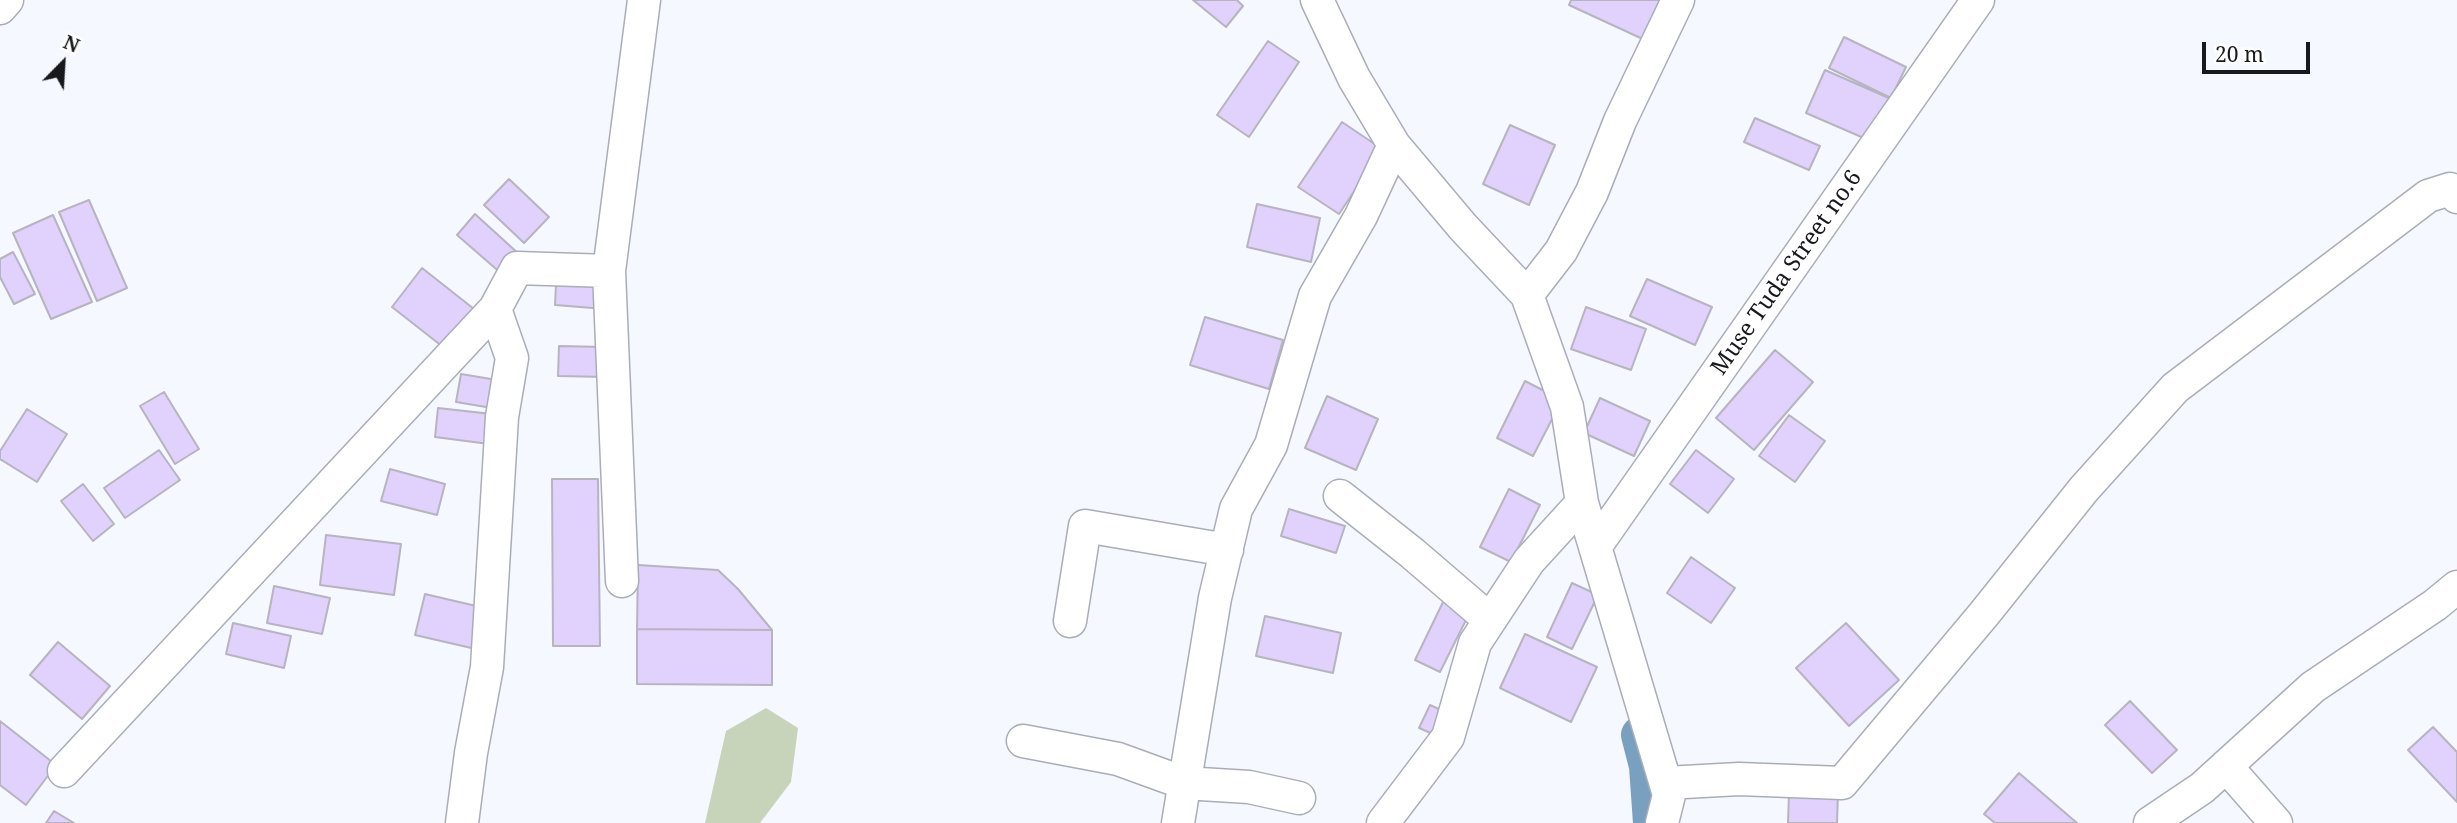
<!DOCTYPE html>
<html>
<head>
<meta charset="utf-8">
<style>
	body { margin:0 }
	#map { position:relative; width:2457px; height:823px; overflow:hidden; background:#f6f8ff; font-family:"Noto Serif",serif }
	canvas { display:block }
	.north { position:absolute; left:28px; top:28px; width:70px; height:70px; -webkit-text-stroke:5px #fff; paint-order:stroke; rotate:24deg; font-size:19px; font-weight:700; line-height:28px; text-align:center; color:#18191d }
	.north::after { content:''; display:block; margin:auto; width:24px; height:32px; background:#18191d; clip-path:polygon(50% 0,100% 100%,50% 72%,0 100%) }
	.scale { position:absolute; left:2202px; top:42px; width:108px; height:32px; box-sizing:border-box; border:4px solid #18191d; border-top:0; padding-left:9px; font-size:21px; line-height:24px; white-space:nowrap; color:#18191d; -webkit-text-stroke:5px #fff; paint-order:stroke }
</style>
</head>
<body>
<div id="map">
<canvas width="2457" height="823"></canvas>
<div class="north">N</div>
<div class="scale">20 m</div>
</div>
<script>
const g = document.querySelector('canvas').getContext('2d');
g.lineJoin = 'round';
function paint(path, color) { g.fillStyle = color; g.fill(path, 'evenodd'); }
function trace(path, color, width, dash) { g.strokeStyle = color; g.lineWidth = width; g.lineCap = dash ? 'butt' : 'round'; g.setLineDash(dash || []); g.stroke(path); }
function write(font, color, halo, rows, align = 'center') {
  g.font = font + ' "Noto Serif",serif'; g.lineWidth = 5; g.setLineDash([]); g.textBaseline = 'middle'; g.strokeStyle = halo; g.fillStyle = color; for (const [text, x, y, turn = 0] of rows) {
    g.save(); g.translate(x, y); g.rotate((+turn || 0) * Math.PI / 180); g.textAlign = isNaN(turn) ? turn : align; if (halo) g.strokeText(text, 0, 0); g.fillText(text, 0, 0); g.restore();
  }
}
paint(new Path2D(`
	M 766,708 L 798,728 L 791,782 L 760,823 L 705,823 L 726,731 Z`), '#c7d4ba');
trace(new Path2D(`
	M 1640,735 L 1648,766 L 1652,823`), '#7aa0bf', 38);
const building = new Path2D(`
	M 1193,0 L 1237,0 L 1243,6 L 1226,27 Z
	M 1571,0 L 1666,0 L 1647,41 L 1569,5 Z
	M 1844,37 L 1906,67 L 1891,98 L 1829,68 Z
	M 1268,41 L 1299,62 L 1249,137 L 1217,115 Z
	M 1825,70 L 1891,99 L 1873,142 L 1806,113 Z
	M 1755,118 L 1820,146 L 1809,170 L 1744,142 Z
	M 1342,122 L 1382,149 L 1339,214 L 1298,187 Z
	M 1510,125 L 1555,145 L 1529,205 L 1483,184 Z
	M 509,179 L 549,217 L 524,243 L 484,205 Z
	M 89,200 L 127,288 L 97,301 L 59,212 Z
	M 1257,204 L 1320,218 L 1311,262 L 1247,247 Z
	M 475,214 L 520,255 L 503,275 L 457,235 Z
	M 53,215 L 92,302 L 51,319 L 13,233 Z
	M 13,252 L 35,294 L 14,304 L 0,277 L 0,259 Z
	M 422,268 L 474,309 L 443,347 L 392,307 Z
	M 1647,279 L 1712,307 L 1695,345 L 1630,316 Z
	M 556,284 L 606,286 L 605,309 L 555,305 Z
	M 1586,307 L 1646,329 L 1631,370 L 1571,349 Z
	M 1205,317 L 1283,340 L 1269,389 L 1190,365 Z
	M 559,346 L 605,347 L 605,377 L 558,376 Z
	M 1775,350 L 1813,382 L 1754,450 L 1716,418 Z
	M 461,374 L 503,381 L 498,409 L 456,402 Z
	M 1525,381 L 1562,400 L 1533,456 L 1497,438 Z
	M 164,392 L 199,449 L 175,464 L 140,406 Z
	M 1327,396 L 1378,419 L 1356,470 L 1305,448 Z
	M 1600,398 L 1650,421 L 1634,456 L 1584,433 Z
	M 438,408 L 492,414 L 489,444 L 435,437 Z
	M 27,409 L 67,434 L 37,482 L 0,459 L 0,451 Z
	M 1789,415 L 1825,441 L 1795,482 L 1759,456 Z
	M 159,450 L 180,480 L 125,518 L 104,488 Z
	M 1696,450 L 1734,479 L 1708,513 L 1670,484 Z
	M 390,469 L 445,484 L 437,515 L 381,501 Z
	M 552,479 L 598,479 L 600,646 L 553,646 Z
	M 83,484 L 114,524 L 93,541 L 61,501 Z
	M 1509,489 L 1540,505 L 1511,562 L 1480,547 Z
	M 1289,509 L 1345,526 L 1336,553 L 1281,536 Z
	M 326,535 L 401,544 L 394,595 L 320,585 Z
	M 1691,557 L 1735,588 L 1711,623 L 1667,593 Z
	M 638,565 L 718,570 L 738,589 L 772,630 L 637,629 Z
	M 1572,583 L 1598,595 L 1572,649 L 1547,637 Z
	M 274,586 L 330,598 L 322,634 L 267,623 Z
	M 425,594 L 489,609 L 480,650 L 415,635 Z
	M 1444,600 L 1470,612 L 1440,672 L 1415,660 Z
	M 1265,616 L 1341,633 L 1333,673 L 1256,656 Z
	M 233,623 L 291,636 L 284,668 L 226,654 Z
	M 1846,623 L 1899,680 L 1849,726 L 1796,668 Z
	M 637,629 L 772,630 L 772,685 L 637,684 Z
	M 1525,634 L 1597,667 L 1571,722 L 1500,688 Z
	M 58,642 L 110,686 L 82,719 L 30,675 Z
	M 2130,701 L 2177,750 L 2152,773 L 2105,725 Z
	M 1430,705 L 1450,714 L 1440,737 L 1419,728 Z
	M 0,721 L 56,765 L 26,805 L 0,785 Z
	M 2433,727 L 2457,752 L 2457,802 L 2408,750 Z
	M 2019,773 L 2077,823 L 1995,823 L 1984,814 Z
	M 1789,793 L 1838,794 L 1837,823 L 1788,823 Z
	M 54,811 L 74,823 L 46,823 Z`);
paint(building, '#e0d1fd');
trace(building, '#b7b4bf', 2);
const minor = new Path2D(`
	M 1317,0 L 1354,78 L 1394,145 L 1463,227 L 1527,295 L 1567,407 L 1582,503 L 1669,795 L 1662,823
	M 0,8 L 7,0
	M 1527,295 L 1561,251 L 1592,192 L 1620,121 L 1678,0
	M 1340,496 L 1412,553 L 1490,620
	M 1595,547 L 1978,0
	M 622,581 L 609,271 L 644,0
	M 1070,621 L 1085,526 L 1227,550
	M 1023,741 L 1118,759 L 1184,783 L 1249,787 L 1299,798
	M 2226,766 L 2276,823
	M 64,771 L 495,309
	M 1666,783 L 1739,779 L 1842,783 L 1984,614 L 2084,489 L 2175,388 L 2428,196 L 2450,189 L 2457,197
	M 462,823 L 471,753 L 487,667 L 502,417 L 512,358 L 495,309 L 517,268 L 609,271
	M 1178,823 L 1215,598 L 1236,509 L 1271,445 L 1315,296 L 1361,216 L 1394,145
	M 1383,823 L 1448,737 L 1475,643 L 1529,561 L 1582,503
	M 2150,823 L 2202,788 L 2313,687 L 2435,605 L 2457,587`);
trace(minor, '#aaadb8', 35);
trace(minor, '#fff', 32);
write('23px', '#18191d', '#fff', [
	["Muse Tuda Street no.6",1787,273,-55]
]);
</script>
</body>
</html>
